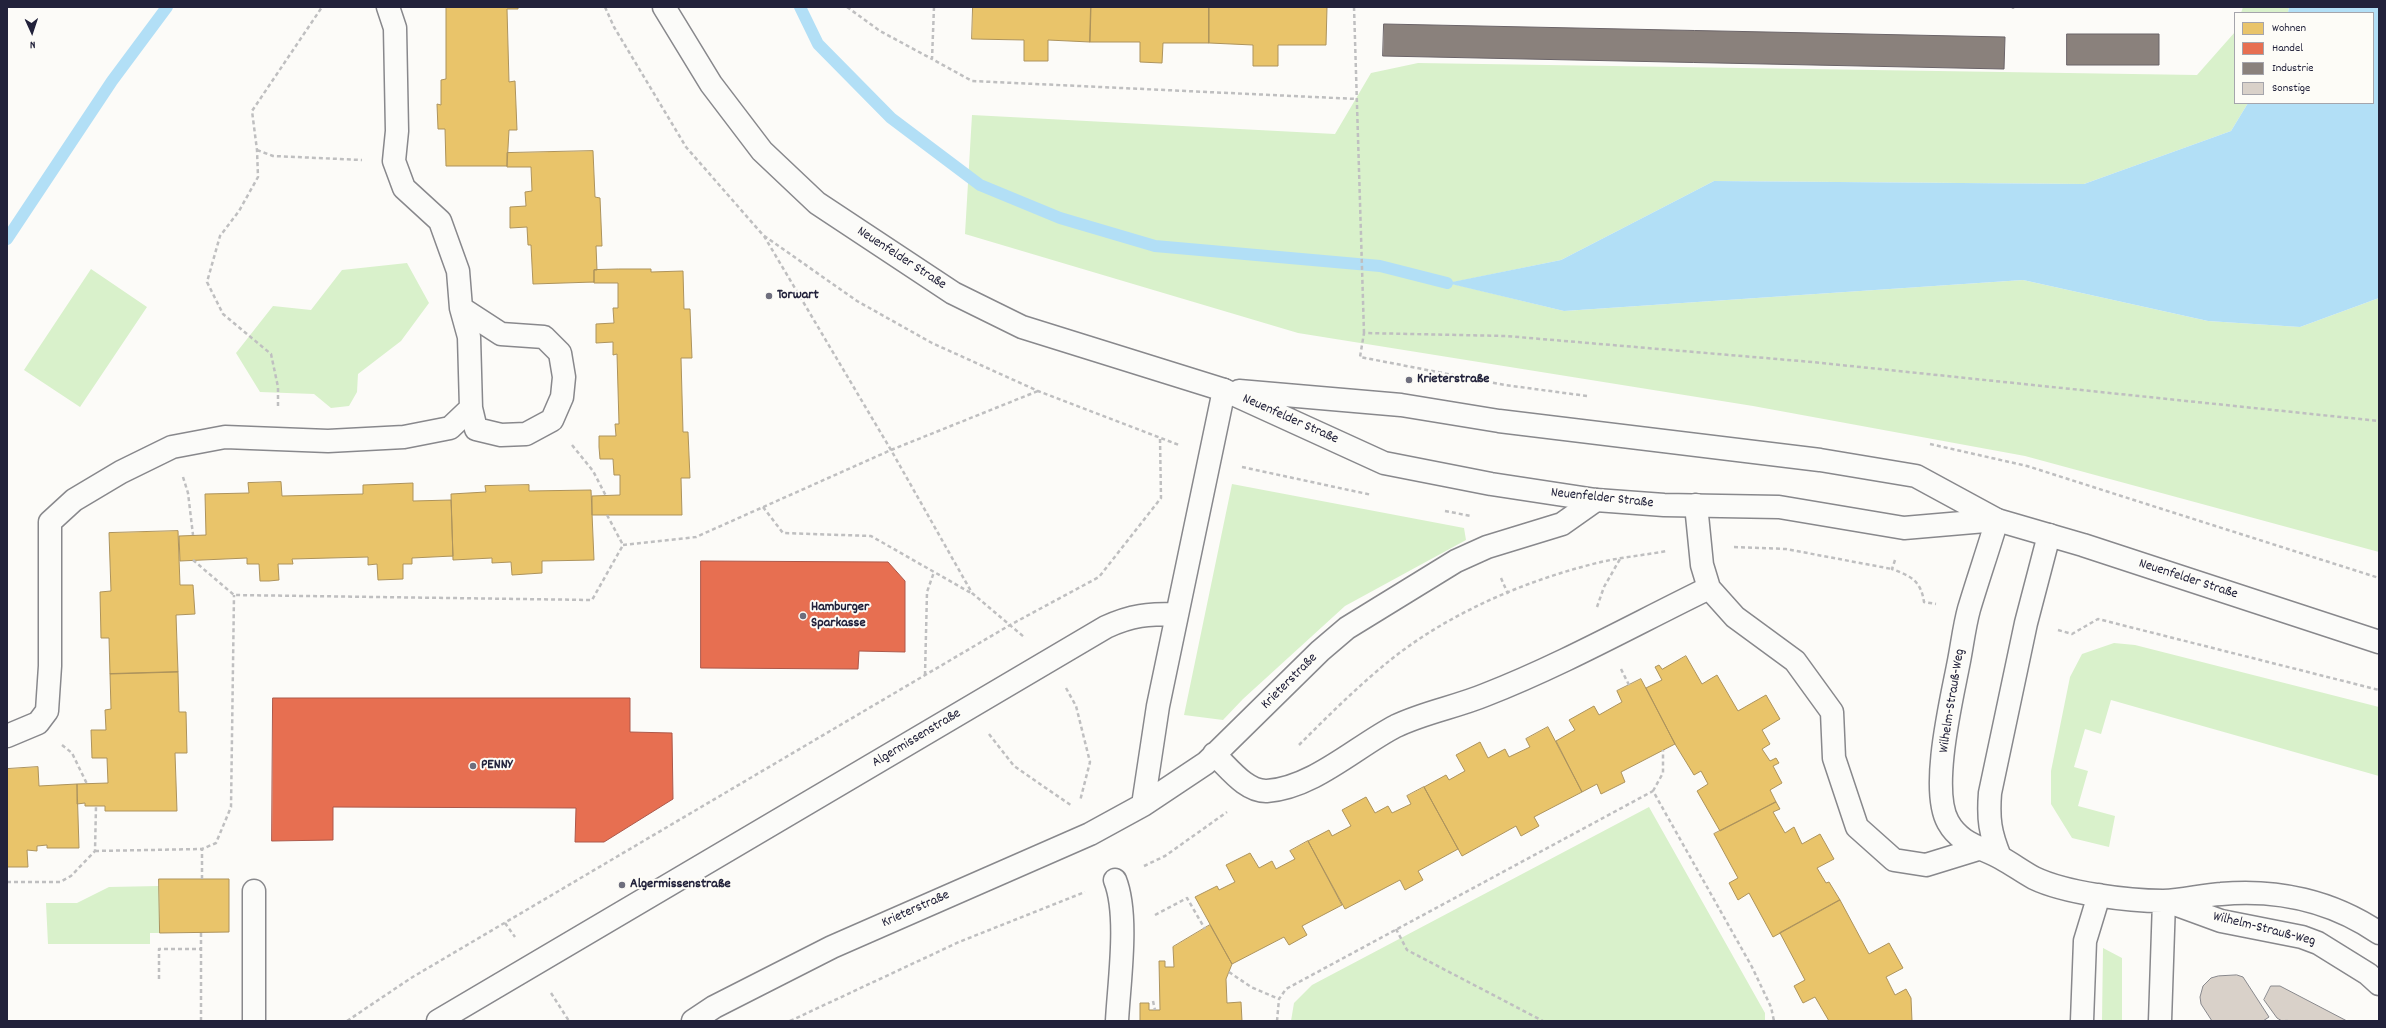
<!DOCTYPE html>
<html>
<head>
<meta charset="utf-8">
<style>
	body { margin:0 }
	#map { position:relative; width:2386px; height:1028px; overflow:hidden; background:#fcfbf8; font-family:Dekko,sans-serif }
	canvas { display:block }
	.frame { position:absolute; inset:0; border:8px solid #22223b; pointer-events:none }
	.legend { position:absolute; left:2234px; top:12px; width:140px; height:92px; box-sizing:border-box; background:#fdfcf7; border:1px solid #a5a5ac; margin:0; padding:5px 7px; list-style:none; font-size:12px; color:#22223b }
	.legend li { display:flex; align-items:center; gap:8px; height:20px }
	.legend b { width:20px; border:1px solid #a5a5ac }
	.north { position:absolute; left:12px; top:12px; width:40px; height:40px; -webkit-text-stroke:3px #fdfcf7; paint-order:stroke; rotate:177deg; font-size:11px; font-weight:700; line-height:16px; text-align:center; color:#22223b }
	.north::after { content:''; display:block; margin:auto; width:14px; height:18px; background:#22223b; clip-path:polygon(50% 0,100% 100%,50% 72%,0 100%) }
</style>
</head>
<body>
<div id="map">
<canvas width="2386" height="1028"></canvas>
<div class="frame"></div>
<ul class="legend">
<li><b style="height:11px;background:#e9c46a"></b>Wohnen</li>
<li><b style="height:11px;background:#e76f51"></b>Handel</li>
<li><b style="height:11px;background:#8a817c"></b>Industrie</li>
<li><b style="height:11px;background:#d9d1c9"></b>Sonstige</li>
</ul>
<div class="north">N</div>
</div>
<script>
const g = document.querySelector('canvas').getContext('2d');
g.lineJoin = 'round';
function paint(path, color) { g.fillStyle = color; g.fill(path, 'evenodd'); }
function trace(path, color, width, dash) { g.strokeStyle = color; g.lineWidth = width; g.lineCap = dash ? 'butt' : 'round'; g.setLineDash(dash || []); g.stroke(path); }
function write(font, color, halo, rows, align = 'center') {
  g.font = font + ' Dekko,sans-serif'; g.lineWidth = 4; g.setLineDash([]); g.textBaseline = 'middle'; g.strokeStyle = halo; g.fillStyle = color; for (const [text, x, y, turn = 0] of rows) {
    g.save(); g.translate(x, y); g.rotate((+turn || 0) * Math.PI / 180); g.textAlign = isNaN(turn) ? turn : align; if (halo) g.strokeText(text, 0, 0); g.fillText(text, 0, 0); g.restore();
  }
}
paint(new Path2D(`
	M 2243,7 L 2289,7 L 2288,13 L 2241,13 Z
	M 2235,32 L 2235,103 L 2248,103 L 2231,131 L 2084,184 L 1714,181 L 1561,260 L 1449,283 L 1564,311 L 2023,280 L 2208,321 L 2300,327 L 2379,298 L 2379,552 L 2025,456 L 1753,406 L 1298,333 L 965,234 L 972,115 L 1335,134 L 1371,73 L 1418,63 L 2197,75 Z
	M 407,263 L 429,303 L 401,341 L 358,374 L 357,392 L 349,406 L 331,408 L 314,394 L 260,392 L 236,353 L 273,306 L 311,310 L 342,270 Z
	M 91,269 L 147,307 L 80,407 L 24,370 Z
	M 1232,484 L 1464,528 L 1466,540 L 1345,606 L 1243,699 L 1223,720 L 1184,715 Z
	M 2114,643 L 2135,645 L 2379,707 L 2379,776 L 2111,700 L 2101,734 L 2085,729 L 2074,767 L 2088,771 L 2078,806 L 2115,816 L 2109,847 L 2072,838 L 2051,804 L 2051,771 L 2070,677 L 2082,654 Z
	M 1649,807 L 1765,1013 L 1765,1021 L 1291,1021 L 1294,1003 L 1312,985 Z
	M 159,886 L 160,933 L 150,933 L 150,944 L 48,944 L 46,903 L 77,903 L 109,887 Z
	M 2103,948 L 2122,958 L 2122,1021 L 2102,1021 Z`), '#d9f1cb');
paint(new Path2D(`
	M 2289,7 L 2379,7 L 2379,298 L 2300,327 L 2208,321 L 2023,280 L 1564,311 L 1447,283 L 1561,260 L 1714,181 L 2084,184 L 2231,131 L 2248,103 L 2373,103 L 2373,13 L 2288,13 Z`), '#b2dff6');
const homes = new Path2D(`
	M 439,7 L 518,7 L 518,9 L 507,9 L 509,82 L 515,81 L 517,130 L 509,130 L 507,166 L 446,166 L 445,129 L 438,129 L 437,104 L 441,105 L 441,80 L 446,79 L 446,8 Z
	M 973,7 L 1091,7 L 1090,42 L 1048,40 L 1048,61 L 1024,61 L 1024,40 L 972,39 Z
	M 1091,7 L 1209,7 L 1209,43 L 1163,43 L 1162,63 L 1140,62 L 1140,42 L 1090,42 Z
	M 1209,7 L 1327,7 L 1326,45 L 1278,45 L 1278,66 L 1253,66 L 1253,45 L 1209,43 Z
	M 593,151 L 595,197 L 600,198 L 602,246 L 596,246 L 597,270 L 594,270 L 594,282 L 533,284 L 531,245 L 528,245 L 527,227 L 510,228 L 510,207 L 526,206 L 525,192 L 532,191 L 531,167 L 507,167 L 507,153 Z
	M 619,269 L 651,269 L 651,272 L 683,271 L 684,309 L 690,309 L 692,358 L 681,358 L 683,432 L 688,432 L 690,478 L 681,478 L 682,515 L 592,515 L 592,496 L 620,495 L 620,475 L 614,475 L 613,459 L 600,459 L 599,447 L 599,436 L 616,436 L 615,424 L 619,424 L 617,354 L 613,355 L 613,342 L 596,343 L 596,324 L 614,323 L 613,308 L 618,308 L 618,283 L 594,283 L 594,270 Z
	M 281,482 L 282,496 L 363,494 L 363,485 L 413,483 L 413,501 L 451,500 L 453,556 L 412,558 L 412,564 L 403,564 L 403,579 L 378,580 L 377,564 L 368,565 L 368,557 L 292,559 L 293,564 L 278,564 L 279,580 L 269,581 L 260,581 L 259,564 L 247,564 L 247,558 L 180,561 L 179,536 L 206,535 L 205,494 L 249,493 L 248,483 Z
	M 529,485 L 529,491 L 591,490 L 594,560 L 542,561 L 542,573 L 512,575 L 511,562 L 492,563 L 492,558 L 453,560 L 451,494 L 486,492 L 485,486 Z
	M 178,531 L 180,585 L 193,585 L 195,614 L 176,615 L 178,672 L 110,674 L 109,638 L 101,638 L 100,592 L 111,591 L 109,533 Z
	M 1686,656 L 1702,684 L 1717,675 L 1738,711 L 1766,695 L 1780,719 L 1762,730 L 1770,744 L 1762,749 L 1770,761 L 1776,758 L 1779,763 L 1773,766 L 1782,783 L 1770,790 L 1776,802 L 1720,831 L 1697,791 L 1708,784 L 1701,771 L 1694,775 L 1675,744 L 1646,688 L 1662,680 L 1655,667 L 1659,665 L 1662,669 Z
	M 178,672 L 179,712 L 186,712 L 187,753 L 175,753 L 177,811 L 105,811 L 105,806 L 85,806 L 85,803 L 77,804 L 77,784 L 108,783 L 107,758 L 92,758 L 91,730 L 106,730 L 105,710 L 111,709 L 110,674 Z
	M 1641,679 L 1675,744 L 1621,772 L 1625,782 L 1601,794 L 1597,784 L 1582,792 L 1556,741 L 1575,730 L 1569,720 L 1594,706 L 1599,715 L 1622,702 L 1617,691 Z
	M 1548,727 L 1582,792 L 1534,817 L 1539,826 L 1521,836 L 1516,826 L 1462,856 L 1424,787 L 1446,775 L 1449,780 L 1465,771 L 1456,755 L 1480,742 L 1488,758 L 1505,749 L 1509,757 L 1530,747 L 1526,739 Z
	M 38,767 L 39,786 L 77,784 L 79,848 L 47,848 L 47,845 L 37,846 L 37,851 L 27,850 L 28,867 L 7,867 L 7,769 Z
	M 1424,787 L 1458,849 L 1418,871 L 1423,880 L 1405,890 L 1400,880 L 1345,909 L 1308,841 L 1329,830 L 1332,836 L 1351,826 L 1342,810 L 1366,797 L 1375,813 L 1388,806 L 1392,813 L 1411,804 L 1407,796 Z
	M 1776,802 L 1780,809 L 1773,812 L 1785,833 L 1794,827 L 1802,844 L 1820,834 L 1834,859 L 1817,868 L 1826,883 L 1829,882 L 1840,900 L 1773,937 L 1749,893 L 1738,900 L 1729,883 L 1738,878 L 1714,834 Z
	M 1308,841 L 1342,905 L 1302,926 L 1307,935 L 1289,945 L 1284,937 L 1232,964 L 1195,897 L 1217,886 L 1219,890 L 1235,882 L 1226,865 L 1250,853 L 1259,868 L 1272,861 L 1276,869 L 1295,859 L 1290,851 Z
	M 159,879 L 229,879 L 229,932 L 160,933 Z
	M 1840,900 L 1869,954 L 1889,943 L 1903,968 L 1886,977 L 1895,995 L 1906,989 L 1911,998 L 1912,1021 L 1829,1021 L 1815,997 L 1803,1003 L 1794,986 L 1805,980 L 1780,933 Z
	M 1210,925 L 1232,964 L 1226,979 L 1227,1003 L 1241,1002 L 1242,1021 L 1140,1021 L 1140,1003 L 1149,1003 L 1149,1010 L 1160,1010 L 1159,961 L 1165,961 L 1165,967 L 1174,967 L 1173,947 Z`);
paint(homes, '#e9c46a');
trace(homes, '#ad935c', 1);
const shops = new Path2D(`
	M 701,561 L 888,562 L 905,581 L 905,652 L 859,651 L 858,669 L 701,668 Z
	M 273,698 L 630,698 L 630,732 L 672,733 L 673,799 L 604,842 L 575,842 L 576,808 L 333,807 L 333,840 L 272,841 Z`);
paint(shops, '#e76f51');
trace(shops, '#ac584a', 1);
const industry = new Path2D(`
	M 1384,24 L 2005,37 L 2004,69 L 1383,56 Z
	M 2067,34 L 2159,34 L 2159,65 L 2067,65 Z`);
paint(industry, '#8a817c');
trace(industry, '#6b6468', 1);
trace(new Path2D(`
	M 800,7 L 818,44 L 891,118 L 980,185 L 1060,218 L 1155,246 L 1380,266 L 1447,283
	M 7,239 L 112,81 L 167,7`), '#b2dff6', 12);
const building = new Path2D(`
	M 2237,975 L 2243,977 L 2269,1017 L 2263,1021 L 2212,1021 L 2201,1004 L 2200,997 L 2203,986 L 2211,978 L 2218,976 Z
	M 2271,986 L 2280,986 L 2347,1021 L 2282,1021 L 2277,1018 L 2264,1000 Z`);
paint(building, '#d9d1c9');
trace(building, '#88888c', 1);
const minor = new Path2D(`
	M 388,7 L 395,28 L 397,131 L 394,161 L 404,188 L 440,221 L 458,271 L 461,308 L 469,337 L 471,408 L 476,429 L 501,435 L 526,434 L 552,420 L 562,397 L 564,377 L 560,353 L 544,337 L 501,334 L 461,308
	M 1696,505 L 1702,565 L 1709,588 L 1735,617 L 1795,661 L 1832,712 L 1834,758 L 1857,827 L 1894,860 L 1926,865 L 1978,849
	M 1997,520 C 1988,550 1978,579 1969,609 C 1964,627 1962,647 1958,666 C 1951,702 1930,790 1948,822 C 1960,844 1981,847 2001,858 C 2012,864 2023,872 2034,878 C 2065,893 2128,901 2163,901 C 2182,901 2202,895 2221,894 C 2277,889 2332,901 2379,933
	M 7,736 L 38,723 L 47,711 L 50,666 L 50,522 L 74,500 L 121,472 L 172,447 L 225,437 L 328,441 L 404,437 L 450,428 L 471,408
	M 1214,754 C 1229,768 1246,792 1267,791 C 1313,788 1357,746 1396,726 C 1425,712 1456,707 1485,695 C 1562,665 1635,624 1709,588
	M 1143,805 L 1158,706 L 1224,390
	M 2000,857 C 1990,833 1988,819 1990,793 L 2026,623 L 2049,535
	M 1115,880 C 1129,915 1119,982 1117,1021
	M 2169,902 L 2221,921 L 2302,937 L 2318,943 L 2368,974 L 2379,984
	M 254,1021 L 254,891
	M 438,1021 L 1106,627 C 1132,615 1148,614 1176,614
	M 693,1021 L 714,1007 L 832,947 L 1090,834 L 1143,805 L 1206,763 L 1320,651 L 1347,628 L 1456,561 L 1487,547 L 1562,524 L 1596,500
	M 2082,1021 L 2085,941 L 2099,895
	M 2160,1021 L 2164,901`);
const major = new Path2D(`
	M 664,7 L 711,84 L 762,151 L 817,203 L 953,293 L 1022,327 L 1224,390 L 1384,463 L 1491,484 L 1596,500 L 1664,505 L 1779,507 L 1904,528 L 1997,520
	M 1239,391 L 1401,405 L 1499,421 L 1820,460 L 1916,476 L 1997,520 L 2083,545 L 2379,642`);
trace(minor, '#88888c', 25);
trace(major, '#88888c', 25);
trace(new Path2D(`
	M 605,7 L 614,27 L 686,147 L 763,235 L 857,301 L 932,343 L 1038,391 L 1179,445
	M 847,7 L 880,31 L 932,59
	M 934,7 L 932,59 L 972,81 L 1357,99
	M 1354,7 L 1364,333
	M 2013,9 L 2013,7
	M 257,150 L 273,156 L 362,160
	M 764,236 L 891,450 L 972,593 L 1024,637
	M 1587,396 L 1505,385 L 1360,357 L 1364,333 L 1506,336 L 1812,362 L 2379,421
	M 278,406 L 278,387 L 271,354 L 223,314 L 207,282 L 220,236 L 239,211 L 258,177 L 257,150 L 252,111 L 322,7
	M 1930,444 L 2027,466 L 2379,578
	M 572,445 L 593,471 L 606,496
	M 1242,467 L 1372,495
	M 183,477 L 188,493 L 193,535
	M 763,507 L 783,533 L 871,536 L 971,593
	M 1445,511 L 1471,516
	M 607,515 L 623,545
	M 623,545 L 696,537 L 891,450 L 1038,391
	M 1734,547 L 1786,549 L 1892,569
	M 193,560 L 234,595 L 592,600 L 623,545
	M 1895,560 L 1892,569 C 1911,576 1921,581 1924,602 L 1936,604
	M 1501,578 L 1508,594
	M 1597,607 L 1604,587 L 1620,559
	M 2058,630 L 2072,634 L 2098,619 L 2379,690
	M 1621,669 L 1629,685
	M 925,675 L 927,592 L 934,572
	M 1066,688 L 1076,706 L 1090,762 L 1080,801
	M 989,734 L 1014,766 L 1072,806
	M 62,745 L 72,753 L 87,784
	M 1299,745 C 1330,714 1363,681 1398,654 C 1456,610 1530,579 1601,562 C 1623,557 1645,555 1667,551
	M 1653,791 L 1663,773 L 1663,750
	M 95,851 L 202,849 L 216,843 L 231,807 L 234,595
	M 1144,866 L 1165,856 L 1227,812
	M 202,879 L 202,849
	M 7,882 L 60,882 L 71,876 L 95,851 L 96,806
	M 1155,915 L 1187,898 L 1205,929
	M 505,923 L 515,937
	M 1396,929 L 1407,950 L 1543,1021
	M 1229,972 L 1251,987 L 1279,999
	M 159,979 L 159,949 L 202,949
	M 551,993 L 569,1021
	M 1153,1001 L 1155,1010
	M 201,1021 L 201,933
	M 347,1021 L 411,978 L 1010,625 L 1099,577 L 1161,498 L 1160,438
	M 790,1021 L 959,942 L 1085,892
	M 1277,1021 L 1279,999 L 1286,989 L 1653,791 L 1752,967 L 1771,1007 L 1774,1021
	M 2285,1021 L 2288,1021`), '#bfbfc0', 2.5, [4, 3]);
trace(minor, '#fbfbf9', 22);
trace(major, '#fbfbf9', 22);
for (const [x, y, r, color] of [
	[769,296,4,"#6e6e7d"],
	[1409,380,4,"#6e6e7d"],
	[803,616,4,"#6e6e7d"],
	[473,766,4,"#6e6e7d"],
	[622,885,4,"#6e6e7d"]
]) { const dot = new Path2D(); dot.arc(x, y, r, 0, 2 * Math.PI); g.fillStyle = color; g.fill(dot); trace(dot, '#fdfcf7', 1.5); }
write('14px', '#22223b', '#fdfcf7', [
	["Neuenfelder Straße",901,259,33],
	["Neuenfelder Straße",1290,420,24],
	["Neuenfelder Straße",1602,499,6],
	["Neuenfelder Straße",2188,580,18],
	["Krieterstraße",1290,682,-45],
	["Wilhelm-Strauß-Weg",1953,701,-81],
	["Algermissenstraße",917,739,-31],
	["Krieterstraße",916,910,-24],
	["Wilhelm-Strauß-Weg",2264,930,14]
]);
write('bold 14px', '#22223b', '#fdfcf7', [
	["Torwart",777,296],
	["Krieterstraße",1417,380],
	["Hamburger",811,608],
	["Sparkasse",811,624],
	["PENNY",481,766],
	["Algermissenstraße",630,885]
], 'left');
</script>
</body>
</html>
